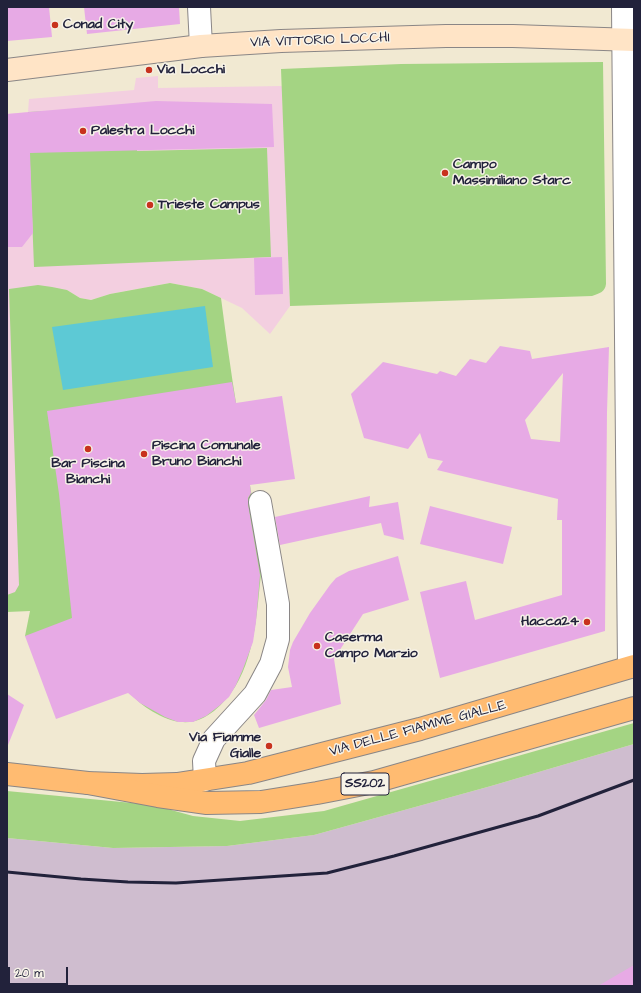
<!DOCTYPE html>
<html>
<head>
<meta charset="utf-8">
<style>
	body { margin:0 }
	#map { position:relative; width:641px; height:993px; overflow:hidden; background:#f1e9d2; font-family:"Architects Daughter",sans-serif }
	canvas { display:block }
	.frame { position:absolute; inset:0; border:8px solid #22223b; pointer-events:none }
	.scale { position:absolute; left:8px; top:967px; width:60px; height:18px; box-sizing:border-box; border:2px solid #22223b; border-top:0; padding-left:5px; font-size:12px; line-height:14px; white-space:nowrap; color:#22223b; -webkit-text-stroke:3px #f7f3e8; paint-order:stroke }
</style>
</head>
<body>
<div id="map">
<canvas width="641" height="993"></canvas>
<div class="frame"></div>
<div class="scale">20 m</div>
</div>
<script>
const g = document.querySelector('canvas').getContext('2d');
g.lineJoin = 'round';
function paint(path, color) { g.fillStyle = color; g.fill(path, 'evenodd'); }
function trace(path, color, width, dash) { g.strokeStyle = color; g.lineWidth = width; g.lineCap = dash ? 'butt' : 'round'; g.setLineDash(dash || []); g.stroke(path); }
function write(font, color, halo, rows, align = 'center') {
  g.font = font + ' "Architects Daughter",sans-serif'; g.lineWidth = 3; g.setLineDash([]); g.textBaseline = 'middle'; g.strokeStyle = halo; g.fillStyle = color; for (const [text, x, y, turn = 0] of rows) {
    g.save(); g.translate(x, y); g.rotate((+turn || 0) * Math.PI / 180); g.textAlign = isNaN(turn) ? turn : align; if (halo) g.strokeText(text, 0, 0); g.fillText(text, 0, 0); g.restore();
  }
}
paint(new Path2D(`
	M 158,76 L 158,88 L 282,86 L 290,306 L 270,334 L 242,308 L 202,289 L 170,283 L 110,294 L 91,300 L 80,298 L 67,290 L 54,529 L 7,612 L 7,114 L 28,112 L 29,99 L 134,90 L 136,78 Z`), '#f3cfe0');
paint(new Path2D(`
	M 634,744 L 634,986 L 7,986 L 7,838 L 113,848 L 227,846 L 314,835 L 491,786 Z`), '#cfbdcf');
paint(new Path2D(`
	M 603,62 L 606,284 C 605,292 600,293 592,296 L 290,306 L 281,69 L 401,64 Z
	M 136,107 L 137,151 L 267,148 L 271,257 L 34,267 L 28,112 Z
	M 170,283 L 202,289 L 221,298 C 228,353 236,407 246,462 C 250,487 255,511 258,536 C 259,544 261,552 261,560 C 262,571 260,582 259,593 C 255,635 249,683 214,711 C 203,719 195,723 181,722 C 165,721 138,705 130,692 L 25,636 L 30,611 L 7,612 L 7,595 L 15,592 L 19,585 L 9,289 L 38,285 L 52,287 L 67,290 L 80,298 L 91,300 L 110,294 Z
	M 634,723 L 634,744 L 491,786 L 314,835 L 227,846 L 113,848 L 7,838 L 7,791 L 153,805 L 193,816 L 240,821 L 324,811 Z`), '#a4d483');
paint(new Path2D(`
	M 205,306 L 213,367 L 63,390 L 52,327 Z`), '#5dc9d5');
paint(new Path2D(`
	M 7,7 L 49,7 L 52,37 L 7,41 Z
	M 84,7 L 179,7 L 180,24 L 87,34 Z
	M 156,101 L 272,104 L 274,147 L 30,153 L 33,233 L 22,247 L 7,247 L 7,114 Z
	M 282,257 L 283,294 L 255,295 L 254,258 Z
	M 500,346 L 530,351 L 532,359 L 609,347 L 607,412 L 605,631 L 440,678 L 420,592 L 466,581 L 475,620 L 562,595 L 562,520 L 557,520 L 558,499 L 437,470 L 443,461 L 428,458 L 420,433 L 408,449 L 364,438 L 351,394 L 383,362 L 437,374 L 440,371 L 456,376 L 470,359 L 486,363 ZM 563,373 L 560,442 L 531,439 L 525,420 Z
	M 232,382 L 236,403 L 282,396 L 295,479 L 250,485 L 251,493 L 248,498 L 248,504 L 260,575 L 256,622 L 253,642 L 243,669 L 236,685 L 229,697 L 219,706 L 206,716 L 193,722 L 178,722 L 165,717 L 140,703 L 128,693 L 56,719 L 25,636 L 72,618 L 59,494 L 47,411 Z
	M 370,496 L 369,507 L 398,502 L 404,540 L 384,535 L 381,523 L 280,545 L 275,517 Z
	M 430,506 L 512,527 L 503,564 L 420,544 Z
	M 398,556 L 409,600 L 363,614 L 334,659 L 341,704 L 259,728 L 254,715 L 266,700 L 271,690 L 292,687 L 288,667 L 290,650 L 293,642 L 310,613 L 330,585 L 336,578 L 349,571 Z
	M 7,694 L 24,705 L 8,745 L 7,745 Z
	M 634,965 L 634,986 L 598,986 Z`), '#e7aae5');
const minor = new Path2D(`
	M 199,7 L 201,46
	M 623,7 L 629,667
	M 205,780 L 204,761 L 214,739 L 255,694 L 271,664 L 278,639 L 278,604 L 260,502`);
const secondary = new Path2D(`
	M 7,70 L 201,46 L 281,41 L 446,36 L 513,36 L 634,40`);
const primary = new Path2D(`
	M 7,774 L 88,783 L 142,785 L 177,784 L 248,773 L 420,729 L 634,666`);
const trunk = new Path2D(`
	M 88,783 L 158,796 L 207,803 L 261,802 L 317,793 L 374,782 L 634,708`);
trace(minor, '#8a8686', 24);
trace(secondary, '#8a8686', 24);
trace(primary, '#8a8686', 24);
trace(trunk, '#8a8686', 24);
trace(minor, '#fff', 22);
trace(secondary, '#ffe4c6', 22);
trace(primary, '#ffbb71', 22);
trace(trunk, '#ffbb71', 22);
trace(new Path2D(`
	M 7,872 L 81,879 L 128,882 L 176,883 L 327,873 L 394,856 L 538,816 L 634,780`), '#22223b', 3);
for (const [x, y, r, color] of [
	[55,25,4,"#c8321e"],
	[149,70,4,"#c8321e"],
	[83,131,4,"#c8321e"],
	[445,173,4,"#c8321e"],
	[150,205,4,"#c8321e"],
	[88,449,4,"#c8321e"],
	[144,454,4,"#c8321e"],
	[587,622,4,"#c8321e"],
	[317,646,4,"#c8321e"],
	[269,746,4,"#c8321e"]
]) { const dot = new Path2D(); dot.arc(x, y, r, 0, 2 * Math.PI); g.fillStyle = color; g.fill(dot); trace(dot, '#f7f3e8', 1.5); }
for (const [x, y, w] of [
	[365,784,48]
]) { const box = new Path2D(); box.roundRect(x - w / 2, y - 11, w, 22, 3); g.fillStyle = '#f7f3e8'; g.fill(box); trace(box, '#22223b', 1); }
write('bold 13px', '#22223b', null, [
	["SS202",365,784]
]);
write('bold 14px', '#22223b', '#f7f3e8', [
	["Conad City",63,25],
	["Via Locchi",157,70],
	["Palestra Locchi",91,131],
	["Campo",453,165],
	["Massimiliano Starc",453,181],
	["Trieste Campus",158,205],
	["Piscina Comunale",152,446],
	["Bruno Bianchi",152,462],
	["Bar Piscina",88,464,"center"],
	["Bianchi",88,480,"center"],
	["Hacca24",579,622,"right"],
	["Caserma",325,638],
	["Campo Marzio",325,654],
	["Via Fiamme",261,738,"right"],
	["Gialle",261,754,"right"]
], 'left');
write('14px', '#22223b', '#f7f3e8', [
	["VIA VITTORIO LOCCHI",320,41,-2],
	["VIA DELLE FIAMME GIALLE",418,729,-15]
]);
</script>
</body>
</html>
